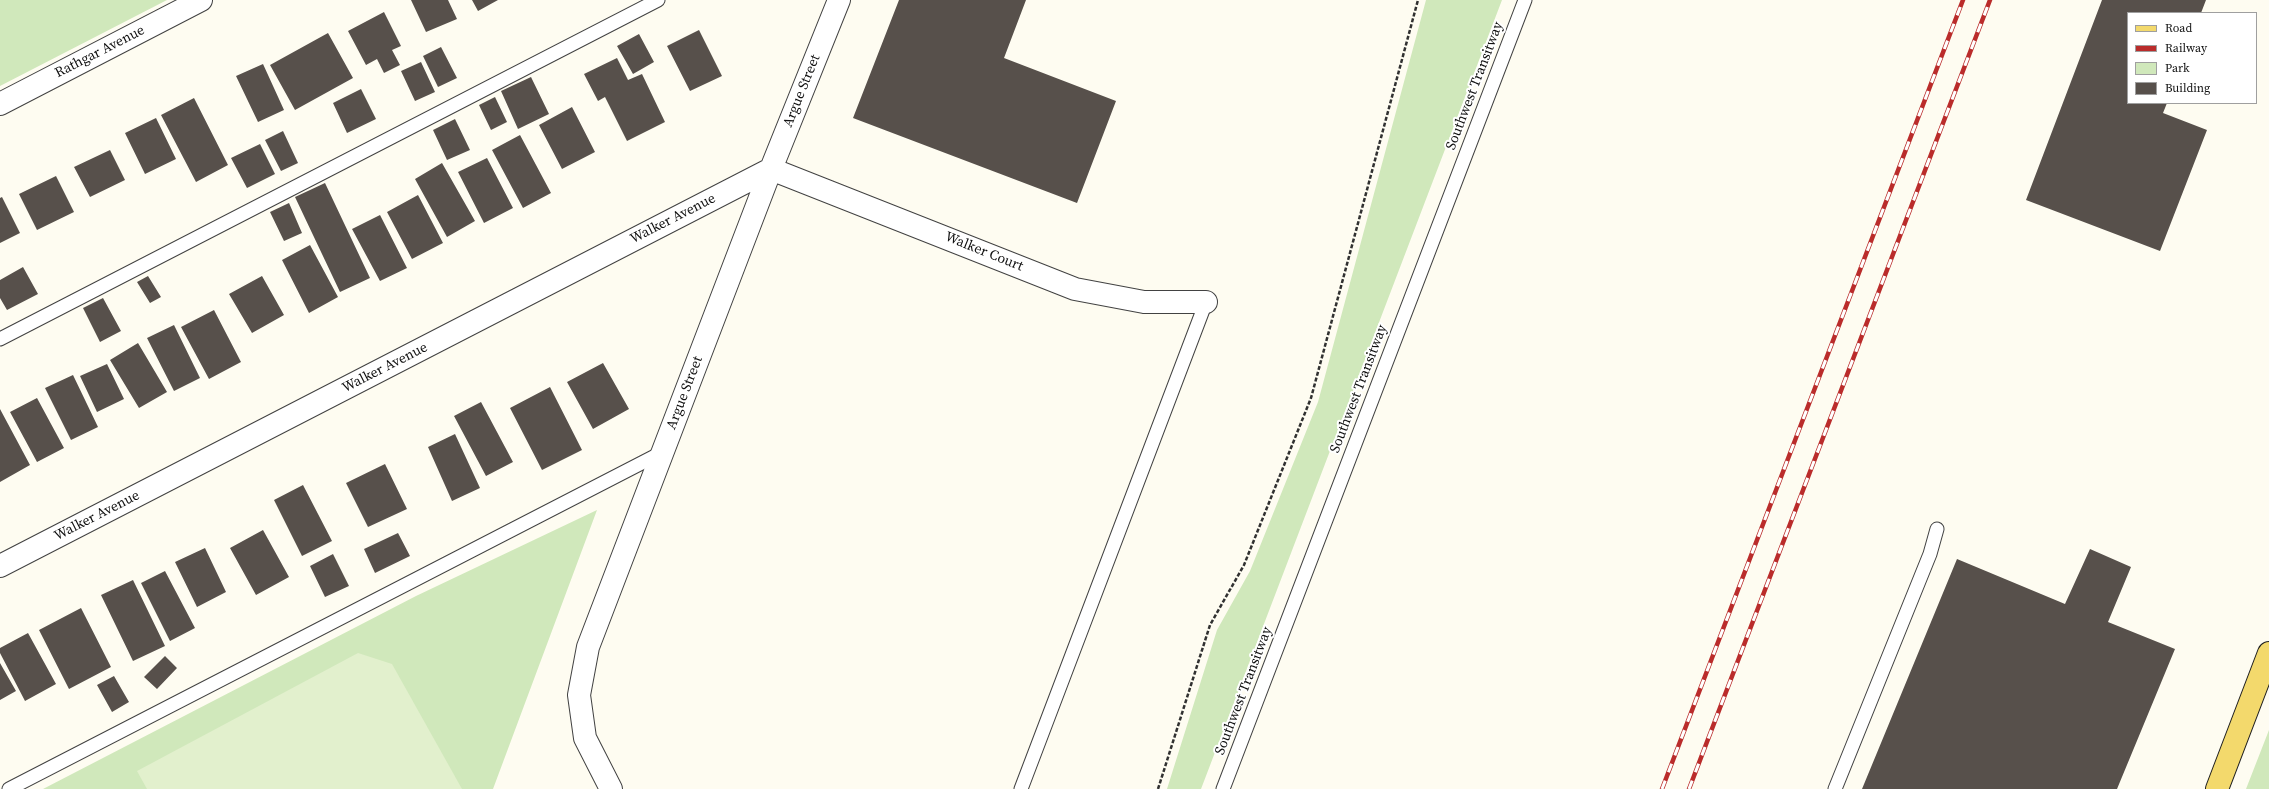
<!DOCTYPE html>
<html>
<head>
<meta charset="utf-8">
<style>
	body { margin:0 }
	#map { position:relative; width:2269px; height:789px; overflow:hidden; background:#fefcf1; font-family:"Source Serif 4",serif }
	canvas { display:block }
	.legend { position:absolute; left:2127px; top:12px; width:130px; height:92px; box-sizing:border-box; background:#fff; border:1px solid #9f9f9f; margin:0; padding:5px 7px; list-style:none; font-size:12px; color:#0f0f0f }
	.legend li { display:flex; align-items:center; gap:8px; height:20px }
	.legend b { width:20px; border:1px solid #9f9f9f }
</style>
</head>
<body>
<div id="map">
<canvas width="2269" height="789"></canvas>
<ul class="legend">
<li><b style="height:5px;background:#f3d96c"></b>Road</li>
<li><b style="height:5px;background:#ba2c2b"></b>Railway</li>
<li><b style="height:11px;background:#d0e8bb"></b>Park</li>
<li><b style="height:11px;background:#57504b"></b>Building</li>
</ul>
</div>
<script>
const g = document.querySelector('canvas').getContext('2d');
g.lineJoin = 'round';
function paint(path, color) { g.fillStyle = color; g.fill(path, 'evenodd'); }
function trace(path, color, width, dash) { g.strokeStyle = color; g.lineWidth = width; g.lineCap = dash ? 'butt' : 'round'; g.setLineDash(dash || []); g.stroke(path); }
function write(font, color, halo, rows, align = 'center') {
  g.font = font + ' "Source Serif 4",serif'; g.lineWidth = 4; g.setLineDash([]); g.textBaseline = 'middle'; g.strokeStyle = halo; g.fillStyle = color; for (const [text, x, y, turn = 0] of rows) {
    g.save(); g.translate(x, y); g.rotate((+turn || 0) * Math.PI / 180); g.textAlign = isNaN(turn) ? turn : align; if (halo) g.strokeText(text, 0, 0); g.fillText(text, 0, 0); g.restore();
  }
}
paint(new Path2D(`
	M 0,0 L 167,0 L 0,86 Z
	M 1426,0 L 1502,0 L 1201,789 L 1167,789 L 1217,630 L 1250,571 L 1318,402 Z
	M 597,510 L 493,789 L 43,789 L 416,596 Z
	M 2269,730 L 2269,789 L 2246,789 Z`), '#d0e8bb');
paint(new Path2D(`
	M 358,653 L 392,664 L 462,789 L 147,789 L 137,771 Z`), '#e2f0cd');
paint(new Path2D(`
	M 411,0 L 448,0 L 457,19 L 426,32 Z
	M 472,0 L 498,0 L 478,11 Z
	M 899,0 L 1026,0 L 1004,58 L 1116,101 L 1077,203 L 853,118 Z
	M 2102,0 L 2206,0 L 2201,13 L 2128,13 L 2128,103 L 2167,103 L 2163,113 L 2207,130 L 2160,251 L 2026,200 Z
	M 384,12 L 401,46 L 392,50 L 400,65 L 384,73 L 377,59 L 366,65 L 348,31 Z
	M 699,30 L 722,76 L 690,91 L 667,46 Z
	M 328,33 L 353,78 L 295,110 L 270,65 Z
	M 639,34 L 654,62 L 633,74 L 617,46 Z
	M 441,47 L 457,78 L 438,87 L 423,56 Z
	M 617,58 L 628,80 L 642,74 L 665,122 L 627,141 L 605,97 L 598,101 L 584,74 Z
	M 421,62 L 435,92 L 415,101 L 401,71 Z
	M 263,64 L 284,110 L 258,122 L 236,76 Z
	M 531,77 L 549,114 L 518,129 L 501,91 Z
	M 361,89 L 376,119 L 347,133 L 333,103 Z
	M 495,97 L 507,122 L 491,130 L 479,105 Z
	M 194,98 L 228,165 L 196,182 L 161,115 Z
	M 572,107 L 595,152 L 562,169 L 539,125 Z
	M 156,118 L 176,159 L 145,174 L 125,133 Z
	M 455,119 L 470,150 L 447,160 L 433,130 Z
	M 283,131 L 298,163 L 281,171 L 265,140 Z
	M 520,135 L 551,193 L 523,208 L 492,150 Z
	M 260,144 L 275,174 L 247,188 L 231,158 Z
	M 110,150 L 125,180 L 90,197 L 74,167 Z
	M 487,158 L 513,208 L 484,223 L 458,172 Z
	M 442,163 L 475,221 L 447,237 L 415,179 Z
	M 56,176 L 74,212 L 37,230 L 19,194 Z
	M 325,183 L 370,278 L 340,292 L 295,197 Z
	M 418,195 L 443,243 L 412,259 L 387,212 Z
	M 2,197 L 20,233 L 0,243 L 0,198 Z
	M 289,203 L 302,233 L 284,241 L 270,212 Z
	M 380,215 L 407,268 L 380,281 L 352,229 Z
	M 310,245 L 338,297 L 309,313 L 282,260 Z
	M 23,267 L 38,294 L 7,310 L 0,298 L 0,280 Z
	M 148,276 L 161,297 L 150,303 L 137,282 Z
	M 262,276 L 284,315 L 252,333 L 229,294 Z
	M 103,298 L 121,331 L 100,342 L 83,308 Z
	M 214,310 L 241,362 L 209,379 L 181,327 Z
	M 174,325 L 200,378 L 174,391 L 147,338 Z
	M 138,343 L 167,392 L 139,408 L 110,360 Z
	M 603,363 L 629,409 L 593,429 L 567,382 Z
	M 107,364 L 124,399 L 97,412 L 80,376 Z
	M 73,375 L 98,427 L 71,440 L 45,388 Z
	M 550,387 L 582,450 L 542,470 L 510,408 Z
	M 37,398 L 64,448 L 37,462 L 10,412 Z
	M 481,402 L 513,462 L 486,476 L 454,416 Z
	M 0,409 L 30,465 L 0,482 Z
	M 455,434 L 480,488 L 452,501 L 428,447 Z
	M 385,464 L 407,509 L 368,527 L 346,483 Z
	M 303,485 L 332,541 L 302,556 L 274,500 Z
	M 263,530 L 289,577 L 256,595 L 230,548 Z
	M 398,533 L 410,556 L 375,573 L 364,549 Z
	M 205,548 L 226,592 L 197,607 L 175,562 Z
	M 2090,549 L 2131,567 L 2108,622 L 2175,649 L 2117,789 L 1862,789 L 1957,559 L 2065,604 Z
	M 333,554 L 349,586 L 325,597 L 310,566 Z
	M 165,571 L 195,628 L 170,641 L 141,583 Z
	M 133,580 L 165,646 L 133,661 L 101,595 Z
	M 81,608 L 111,667 L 69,689 L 39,630 Z
	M 28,633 L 56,684 L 25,701 L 0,653 L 0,648 Z
	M 165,656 L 177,668 L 157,689 L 144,677 Z
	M 0,663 L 16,691 L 0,700 Z
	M 114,676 L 129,702 L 112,712 L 97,685 Z`), '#57504b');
const lane = new Path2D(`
	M 0,339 L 658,0
	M 9,789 L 661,453
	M 1021,789 L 1206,302
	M 1223,789 L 1525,0
	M 1835,789 L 1930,554 L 1937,529`);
const street = new Path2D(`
	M 0,104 L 201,0
	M 0,566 L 771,169 L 1075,289 L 1144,302 L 1206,302
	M 611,789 L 585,738 L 579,695 L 588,647 L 771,169 L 839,0`);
const primary = new Path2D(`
	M 2217,789 L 2269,653`);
trace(lane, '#424242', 15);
trace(street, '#424242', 24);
trace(primary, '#202020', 24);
trace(new Path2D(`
	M 1158,789 L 1210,625 L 1244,565 L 1311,398 L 1418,0`), '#313131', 2.5, [4, 2]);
trace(lane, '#fff', 13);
trace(street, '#fff', 22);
trace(primary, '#f3d96c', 22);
const rail = new Path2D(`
	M 1662,789 L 1963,0
	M 1689,789 L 1990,0`);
trace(rail, '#ba2c2b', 4.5);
trace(rail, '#fff', 3, [9]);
write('14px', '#0f0f0f', '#fff', [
	["Rathgar Avenue",100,52,-27],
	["Southwest Transitway",1475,86,-69],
	["Argue Street",802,91,-68],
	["Walker Avenue",673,219,-27],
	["Walker Court",984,252,22],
	["Walker Avenue",385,368,-27],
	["Southwest Transitway",1359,389,-69],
	["Argue Street",685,393,-69],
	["Walker Avenue",97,516,-27],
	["Southwest Transitway",1244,691,-69]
]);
</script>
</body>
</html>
